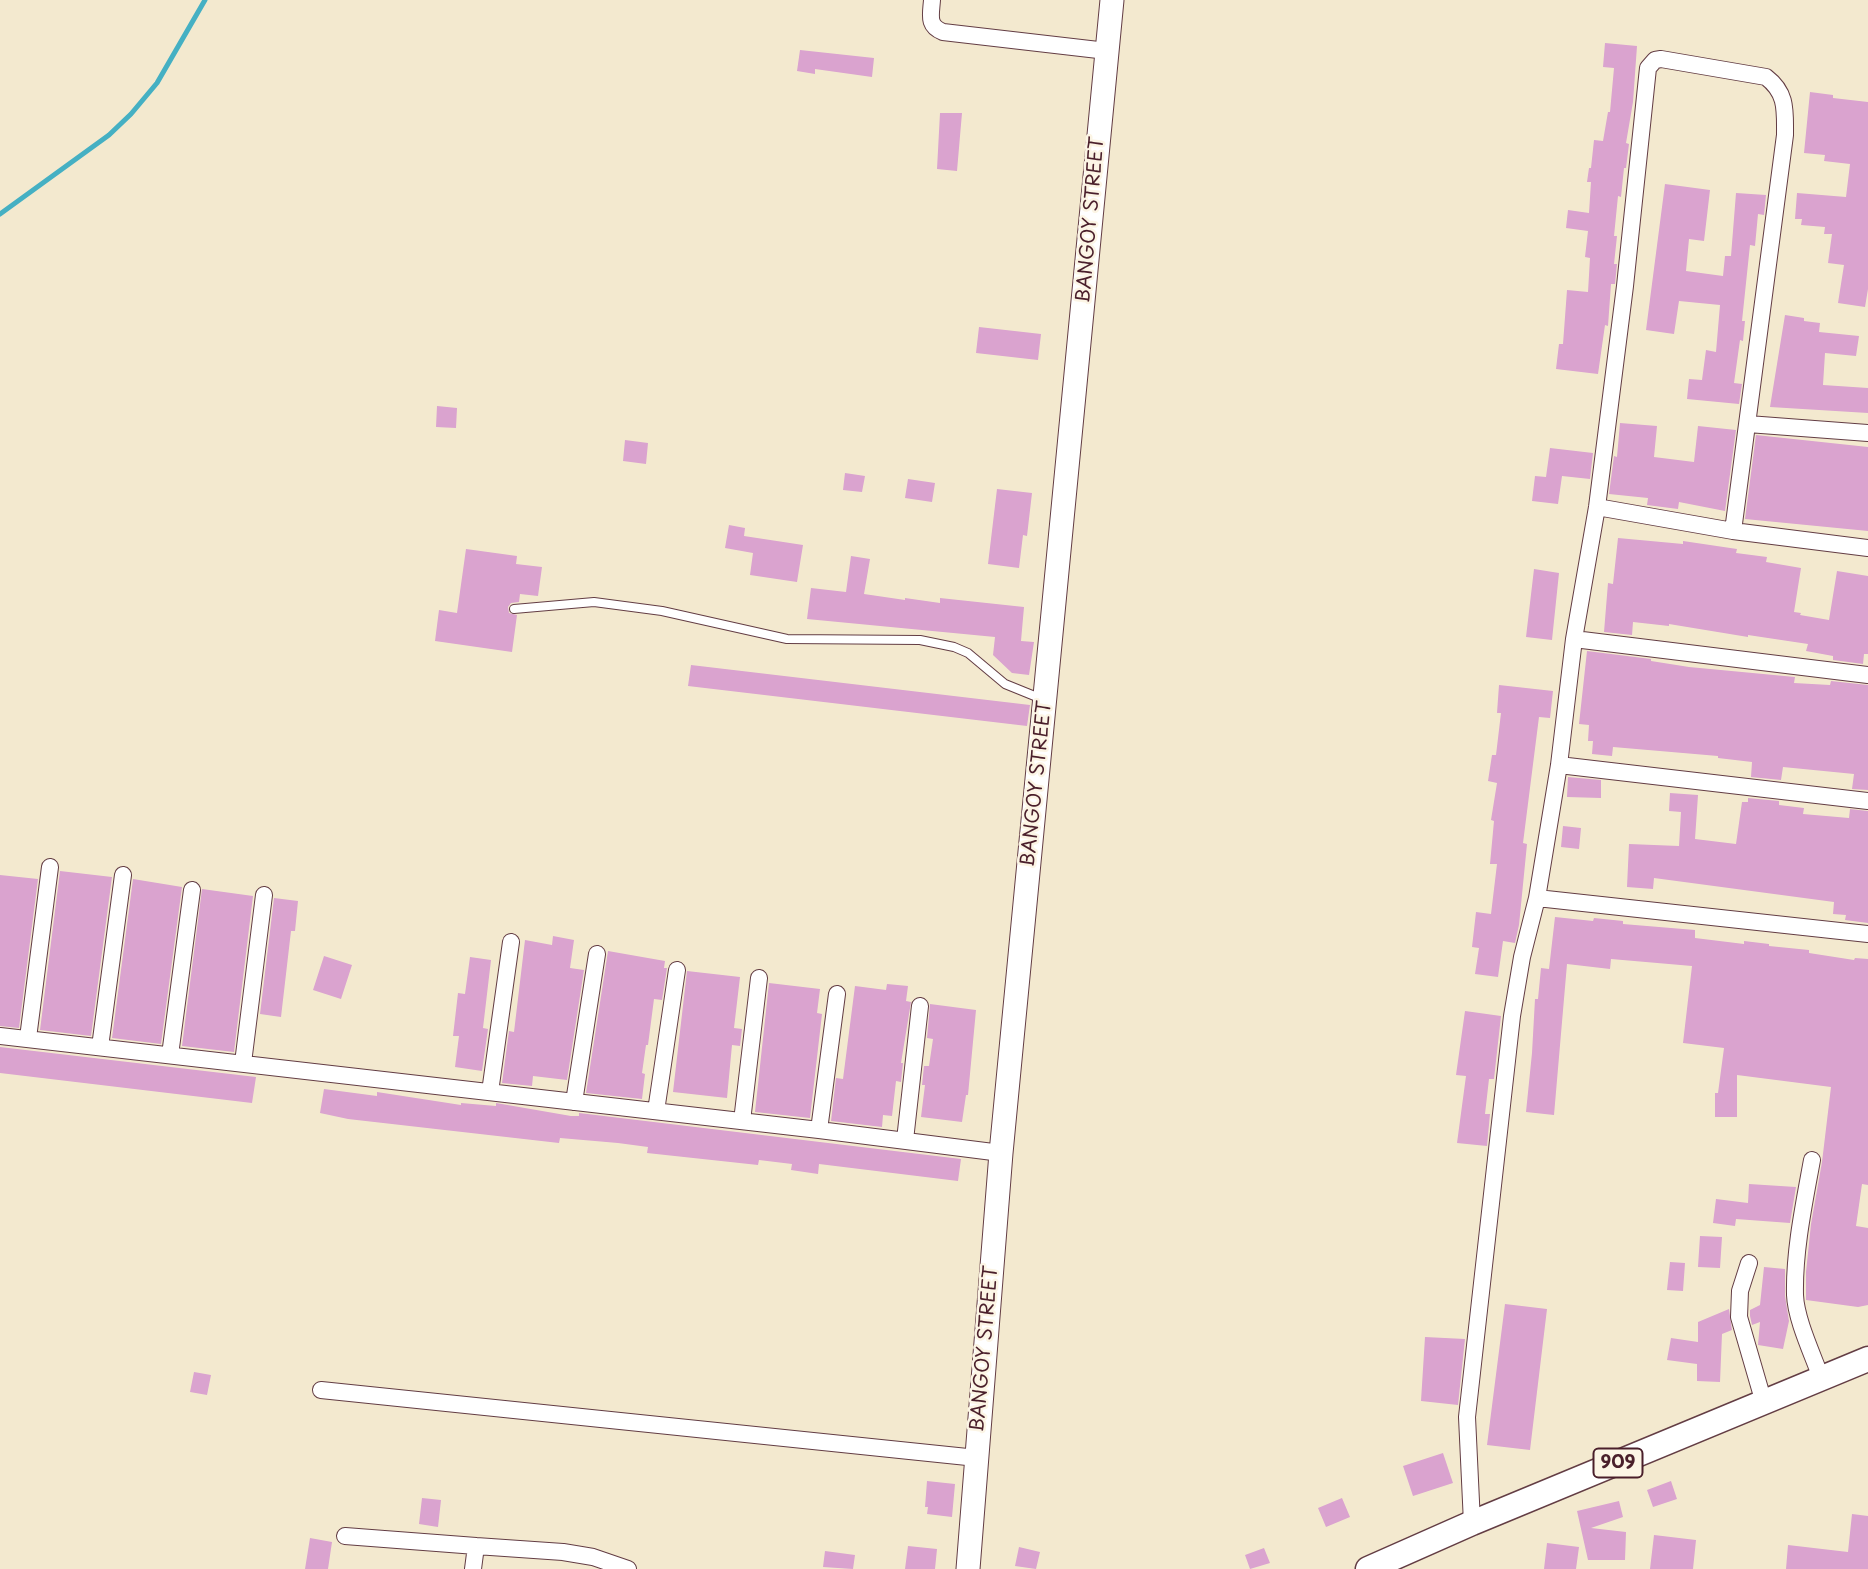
<!DOCTYPE html>
<html>
<head>
<meta charset="utf-8">
<style>
	body { margin:0 }
	canvas { display:block; background:#f3e9cf }
</style>
</head>
<body>
<canvas width="1868" height="1569"></canvas>
<script>
const g = document.querySelector('canvas').getContext('2d');
g.lineJoin = 'round';
function trace(path, color, width, dash) { g.strokeStyle = color; g.lineWidth = width; g.lineCap = dash ? 'butt' : 'round'; g.setLineDash(dash || []); g.stroke(path); }
function paint(path, color) { g.fillStyle = color; g.fill(path, 'evenodd'); }
function write(font, color, halo, rows, align = 'center') {
  g.font = font + ' "Playpen Sans",sans-serif'; g.lineWidth = 5; g.setLineDash([]); g.textBaseline = 'middle'; g.strokeStyle = halo; g.fillStyle = color; for (const [text, x, y, turn = 0] of rows) {
    g.save(); g.translate(x, y); g.rotate((+turn || 0) * Math.PI / 180); g.textAlign = isNaN(turn) ? turn : align; if (halo) g.strokeText(text, 0, 0); g.fillText(text, 0, 0); g.restore();
  }
}
trace(new Path2D(`
	M 0,214 L 109,135 L 131,114 L 157,83 L 205,0`), '#45b0c3', 5);
paint(new Path2D(`
	M 1605,43 L 1637,46 L 1633,102 L 1626,143 L 1629,144 L 1626,168 L 1624,168 L 1621,197 L 1618,196 L 1614,236 L 1617,236 L 1614,264 L 1617,264 L 1615,284 L 1611,284 L 1608,326 L 1605,325 L 1598,374 L 1556,369 L 1559,344 L 1563,344 L 1567,290 L 1588,292 L 1590,258 L 1585,257 L 1588,231 L 1566,228 L 1568,210 L 1589,213 L 1591,182 L 1587,182 L 1589,168 L 1591,168 L 1594,140 L 1603,141 L 1608,112 L 1610,112 L 1614,68 L 1603,67 Z
	M 800,50 L 874,58 L 872,77 L 815,69 L 815,74 L 797,71 Z
	M 1810,92 L 1833,95 L 1833,98 L 1868,102 L 1868,289 L 1865,307 L 1838,303 L 1844,265 L 1828,263 L 1832,234 L 1824,234 L 1825,227 L 1801,225 L 1802,219 L 1795,219 L 1797,193 L 1846,197 L 1850,164 L 1824,161 L 1825,155 L 1804,153 Z
	M 940,113 L 962,113 L 957,171 L 937,169 Z
	M 1665,184 L 1710,190 L 1704,241 L 1689,239 L 1686,271 L 1723,276 L 1725,256 L 1731,256 L 1736,193 L 1766,195 L 1764,215 L 1758,214 L 1755,246 L 1750,245 L 1742,321 L 1745,321 L 1743,341 L 1740,340 L 1734,383 L 1742,384 L 1739,404 L 1687,399 L 1689,379 L 1702,380 L 1706,350 L 1716,352 L 1720,305 L 1679,301 L 1674,334 L 1646,330 Z
	M 1785,315 L 1804,318 L 1804,321 L 1820,323 L 1819,332 L 1859,336 L 1856,356 L 1825,353 L 1823,385 L 1868,388 L 1868,413 L 1770,407 Z
	M 979,327 L 1041,334 L 1038,360 L 976,353 Z
	M 437,406 L 457,408 L 456,428 L 436,427 Z
	M 1620,423 L 1657,426 L 1654,457 L 1694,462 L 1698,426 L 1736,430 L 1725,511 L 1679,502 L 1678,509 L 1647,505 L 1648,498 L 1609,494 L 1614,456 L 1617,457 Z
	M 1756,435 L 1868,447 L 1868,531 L 1745,519 Z
	M 625,440 L 648,443 L 646,464 L 623,461 Z
	M 1550,448 L 1593,453 L 1590,479 L 1562,476 L 1558,504 L 1532,501 L 1535,476 L 1546,477 Z
	M 845,473 L 865,476 L 862,492 L 843,490 Z
	M 908,479 L 935,483 L 932,502 L 905,498 Z
	M 997,489 L 1032,493 L 1027,536 L 1023,535 L 1019,568 L 988,564 Z
	M 729,525 L 745,528 L 744,536 L 803,545 L 797,582 L 750,575 L 753,553 L 725,548 Z
	M 1618,538 L 1683,544 L 1683,541 L 1737,549 L 1736,553 L 1767,557 L 1766,562 L 1801,568 L 1794,612 L 1801,613 L 1800,615 L 1829,620 L 1837,571 L 1868,576 L 1868,654 L 1864,654 L 1863,664 L 1833,660 L 1833,656 L 1806,651 L 1808,644 L 1748,635 L 1748,637 L 1669,624 L 1669,626 L 1633,622 L 1632,635 L 1604,632 L 1608,583 L 1613,584 Z
	M 466,549 L 517,556 L 516,564 L 542,567 L 538,596 L 520,594 L 519,602 L 511,603 L 508,607 L 509,613 L 517,615 L 512,652 L 435,641 L 439,610 L 457,613 Z
	M 851,556 L 870,559 L 864,594 L 905,600 L 905,598 L 940,603 L 940,598 L 1024,607 L 1021,641 L 1034,642 L 1029,675 L 1012,673 L 993,655 L 995,637 L 807,619 L 811,588 L 846,592 Z
	M 1534,569 L 1559,573 L 1552,640 L 1526,637 Z
	M 1587,651 L 1651,659 L 1651,661 L 1689,667 L 1795,677 L 1794,683 L 1830,685 L 1831,681 L 1868,685 L 1868,790 L 1852,789 L 1854,774 L 1783,767 L 1781,780 L 1751,777 L 1752,762 L 1718,758 L 1718,756 L 1613,747 L 1612,756 L 1592,754 L 1593,741 L 1588,741 L 1589,725 L 1579,724 Z
	M 691,665 L 1030,705 L 1027,726 L 688,686 Z
	M 1499,685 L 1553,691 L 1550,718 L 1539,717 L 1523,843 L 1527,844 L 1519,925 L 1515,943 L 1503,941 L 1498,977 L 1475,974 L 1479,948 L 1472,947 L 1476,912 L 1491,914 L 1497,864 L 1490,864 L 1494,821 L 1491,820 L 1497,783 L 1488,781 L 1492,755 L 1496,755 L 1501,713 L 1497,713 Z
	M 1568,777 L 1601,780 L 1601,798 L 1567,797 Z
	M 1670,793 L 1698,795 L 1695,839 L 1736,844 L 1742,802 L 1748,802 L 1748,798 L 1779,801 L 1779,805 L 1804,808 L 1803,814 L 1849,818 L 1850,809 L 1868,811 L 1868,923 L 1845,920 L 1846,915 L 1833,914 L 1834,902 L 1654,878 L 1653,889 L 1627,887 L 1629,844 L 1679,846 L 1681,812 L 1669,811 Z
	M 1563,826 L 1581,828 L 1579,849 L 1561,847 Z
	M 60,871 L 112,877 L 91,1036 L 40,1030 Z
	M 0,875 L 38,879 L 19,1028 L 0,1026 Z
	M 133,879 L 182,887 L 161,1044 L 112,1038 Z
	M 202,889 L 253,896 L 234,1052 L 182,1046 Z
	M 274,898 L 298,901 L 295,931 L 291,931 L 281,1017 L 260,1014 Z
	M 1555,917 L 1593,921 L 1594,918 L 1623,921 L 1623,924 L 1695,930 L 1695,938 L 1744,944 L 1744,941 L 1769,944 L 1769,946 L 1809,950 L 1809,953 L 1854,960 L 1855,958 L 1868,959 L 1868,1185 L 1862,1184 L 1856,1226 L 1868,1228 L 1868,1305 L 1858,1307 L 1806,1300 L 1806,1272 L 1811,1224 L 1822,1162 L 1831,1087 L 1737,1075 L 1737,1117 L 1715,1117 L 1715,1093 L 1718,1093 L 1724,1048 L 1683,1043 L 1692,966 L 1611,959 L 1610,969 L 1567,964 L 1554,1115 L 1526,1112 L 1532,1053 L 1535,999 L 1538,999 L 1541,968 L 1549,969 Z
	M 553,936 L 574,940 L 570,968 L 584,970 L 567,1080 L 533,1076 L 532,1086 L 502,1083 L 509,1031 L 514,1032 L 525,940 L 552,945 Z
	M 608,951 L 665,961 L 664,968 L 667,968 L 662,1000 L 654,999 L 648,1045 L 646,1045 L 642,1073 L 645,1074 L 642,1099 L 586,1093 Z
	M 324,956 L 352,965 L 341,999 L 313,990 Z
	M 470,957 L 491,960 L 483,1028 L 488,1029 L 482,1071 L 455,1067 L 459,1036 L 453,1036 L 458,993 L 465,994 Z
	M 687,971 L 740,977 L 734,1028 L 742,1029 L 740,1046 L 732,1045 L 727,1098 L 673,1092 Z
	M 769,983 L 820,989 L 817,1013 L 822,1014 L 810,1118 L 755,1112 Z
	M 887,984 L 908,986 L 906,1001 L 911,1002 L 901,1063 L 903,1063 L 901,1082 L 896,1081 L 892,1116 L 883,1115 L 882,1127 L 831,1121 L 836,1078 L 843,1079 L 855,986 L 886,990 Z
	M 930,1004 L 976,1010 L 968,1095 L 966,1095 L 962,1122 L 921,1117 L 925,1085 L 922,1085 L 924,1066 L 929,1066 L 933,1039 L 927,1038 Z
	M 1465,1011 L 1501,1016 L 1494,1079 L 1489,1079 L 1485,1114 L 1490,1114 L 1487,1146 L 1457,1143 L 1466,1076 L 1456,1075 Z
	M 0,1047 L 256,1077 L 252,1103 L 0,1073 Z
	M 324,1089 L 377,1096 L 377,1092 L 461,1105 L 461,1103 L 496,1106 L 496,1103 L 571,1116 L 579,1116 L 579,1113 L 961,1159 L 958,1181 L 819,1164 L 818,1174 L 791,1170 L 792,1164 L 759,1160 L 758,1165 L 647,1153 L 648,1147 L 618,1143 L 560,1138 L 559,1143 L 348,1119 L 320,1113 Z
	M 1749,1184 L 1796,1187 L 1790,1223 L 1736,1219 L 1735,1226 L 1713,1223 L 1716,1199 L 1748,1203 Z
	M 1700,1236 L 1722,1237 L 1720,1268 L 1698,1267 Z
	M 1670,1262 L 1685,1263 L 1683,1291 L 1667,1290 Z
	M 1764,1267 L 1785,1269 L 1785,1296 L 1789,1321 L 1783,1349 L 1758,1345 L 1760,1322 L 1752,1325 L 1750,1316 L 1750,1310 L 1760,1305 Z
	M 1505,1304 L 1547,1309 L 1530,1450 L 1487,1445 Z
	M 1729,1309 L 1732,1330 L 1722,1334 L 1720,1382 L 1697,1381 L 1697,1364 L 1667,1360 L 1671,1338 L 1698,1342 L 1698,1322 Z
	M 1425,1337 L 1465,1339 L 1458,1405 L 1421,1401 Z
	M 194,1372 L 211,1375 L 207,1395 L 190,1392 Z
	M 1443,1453 L 1453,1483 L 1413,1496 L 1403,1466 Z
	M 927,1481 L 955,1484 L 952,1517 L 927,1514 L 928,1507 L 925,1507 Z
	M 1671,1481 L 1677,1499 L 1653,1507 L 1647,1490 Z
	M 422,1498 L 441,1500 L 438,1527 L 419,1524 Z
	M 1342,1498 L 1350,1517 L 1326,1527 L 1318,1508 Z
	M 1619,1501 L 1623,1517 L 1591,1528 L 1626,1532 L 1625,1560 L 1588,1560 L 1577,1511 Z
	M 1852,1514 L 1868,1516 L 1868,1569 L 1786,1569 L 1788,1545 L 1848,1552 Z
	M 1654,1535 L 1696,1540 L 1693,1569 L 1650,1569 Z
	M 310,1538 L 332,1542 L 328,1569 L 305,1569 Z
	M 1547,1543 L 1579,1547 L 1576,1569 L 1544,1569 Z
	M 908,1546 L 937,1549 L 935,1569 L 905,1569 Z
	M 1019,1547 L 1040,1552 L 1036,1569 L 1015,1566 Z
	M 1264,1548 L 1270,1563 L 1250,1569 L 1245,1555 Z
	M 825,1551 L 855,1555 L 853,1569 L 823,1567 Z`), '#daa3cf');
const service = new Path2D(`
	M 514,609 L 594,602 L 662,611 L 787,639 L 920,640 L 954,647 L 968,653 L 1005,684 L 1042,699`);
const minor = new Path2D(`
	M 932,0 C 931,15 927,26 943,32 L 1107,51
	M 1748,424 L 1868,433
	M 1597,507 L 1733,531 L 1868,548
	M 1574,639 L 1868,675
	M 1559,765 L 1868,801
	M 1537,898 L 1868,934
	M 0,1036 L 819,1130 L 1001,1153
	M 28,1038 L 50,867
	M 100,1047 L 123,875
	M 170,1055 L 192,890
	M 243,1063 L 264,895
	M 490,1092 L 511,942
	M 574,1102 L 597,954
	M 656,1111 L 677,970
	M 742,1121 L 759,978
	M 819,1130 L 837,994
	M 905,1140 L 920,1006
	M 1812,1160 C 1804,1204 1794,1251 1795,1295 C 1796,1320 1813,1355 1821,1378
	M 1749,1263 L 1740,1291 L 1739,1317 L 1764,1403
	M 321,1390 L 977,1458
	M 1472,1523 L 1467,1417 L 1512,1016 L 1522,957 L 1537,898 L 1559,765 L 1574,639 L 1597,507 L 1625,286 L 1648,68 L 1655,60 L 1661,59 L 1766,77 C 1787,93 1785,110 1785,135 L 1733,531
	M 345,1536 L 476,1546
	M 473,1569 L 476,1546 L 563,1552 L 593,1557 L 628,1569`);
const secondary = new Path2D(`
	M 968,1569 L 1001,1153 L 1112,0`);
const primary = new Path2D(`
	M 1368,1569 L 1472,1523 L 1868,1359`);
trace(service, '#633d44', 10);
trace(minor, '#633d44', 18);
trace(secondary, '#633d44', 25);
trace(primary, '#633d44', 27);
trace(service, '#fff', 8);
trace(minor, '#fff', 16);
trace(secondary, '#fff', 23);
trace(primary, '#fff', 24);
for (const [x, y, w] of [
	[1618,1463,49]
]) { const box = new Path2D(); box.roundRect(x - w / 2, y - 14.5, w, 29, 5); g.fillStyle = '#fcf5e5'; g.fill(box); trace(box, '#4a1f2b', 2); }
write('bold 18px', '#4a1f2b', null, [
	["909",1618,1463]
]);
write('19px', '#4a1f2b', '#fcf5e5', [
	["BANGOY STREET",1091,220,-85],
	["BANGOY STREET",1037,784,-84],
	["BANGOY STREET",985,1349,-85]
]);
</script>
</body>
</html>
